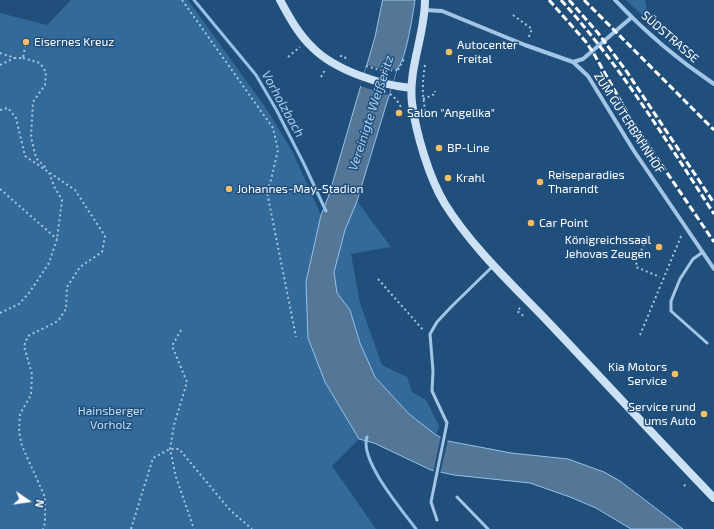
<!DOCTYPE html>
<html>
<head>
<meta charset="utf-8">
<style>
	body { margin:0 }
	#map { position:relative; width:714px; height:529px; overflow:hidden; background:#204f7c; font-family:"Exo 2",sans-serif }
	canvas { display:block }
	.north { position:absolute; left:8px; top:481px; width:40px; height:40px; -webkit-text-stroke:3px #204f7c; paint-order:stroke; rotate:103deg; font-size:11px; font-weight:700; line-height:16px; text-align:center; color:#fff }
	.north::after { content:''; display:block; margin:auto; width:14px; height:18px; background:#fff; clip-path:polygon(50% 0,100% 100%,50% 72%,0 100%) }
</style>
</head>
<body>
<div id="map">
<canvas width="714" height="529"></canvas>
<div class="north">N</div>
</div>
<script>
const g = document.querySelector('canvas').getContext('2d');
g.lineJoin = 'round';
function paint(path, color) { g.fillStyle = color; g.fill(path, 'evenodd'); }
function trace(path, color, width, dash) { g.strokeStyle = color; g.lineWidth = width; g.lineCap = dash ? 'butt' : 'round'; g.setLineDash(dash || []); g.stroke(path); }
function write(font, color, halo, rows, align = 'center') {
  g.font = font + ' "Exo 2",sans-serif'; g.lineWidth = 3; g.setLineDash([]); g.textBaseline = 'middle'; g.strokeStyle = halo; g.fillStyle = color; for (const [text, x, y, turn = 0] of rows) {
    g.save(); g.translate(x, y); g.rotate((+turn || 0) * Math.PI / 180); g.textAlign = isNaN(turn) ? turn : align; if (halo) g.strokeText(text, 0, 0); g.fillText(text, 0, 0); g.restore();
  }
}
paint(new Path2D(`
	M 71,0 L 188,0 L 268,111 L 292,151 L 321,215 L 306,282 L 349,420 L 359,439 L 332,466 L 376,529 L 0,529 L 0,13 L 47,25 Z
	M 626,0 L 645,0 L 647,12 L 643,16 Z
	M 357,201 L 391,247 L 351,254 L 360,303 L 382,365 L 407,377 L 412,392 L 426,400 L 439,426 L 436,435 L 409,414 L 375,377 L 360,343 L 350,310 L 337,293 L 334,272 L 345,230 Z`), '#336a9a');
const water = new Path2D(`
	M 383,0 L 415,0 C 413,13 406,61 397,69 L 357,201 L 345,230 L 334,272 L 337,293 L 350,310 L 360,343 L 375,377 L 409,414 L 436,435 L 448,441 L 511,453 L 568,459 L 604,472 L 620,481 L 683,529 L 631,529 L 596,508 L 570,497 L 530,483 L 454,475 L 431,470 L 374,443 L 359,439 L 325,382 L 308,338 L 306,282 L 321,215 L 329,195 L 375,37 Z`);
paint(water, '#547697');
trace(water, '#96c2e8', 1);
paint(new Path2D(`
	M 367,65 L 382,69 L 397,69 L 389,95 L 360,86 Z
	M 441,435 L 448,439 L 440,474 L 433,473 Z`), '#204f7c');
trace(new Path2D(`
	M 194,0 L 256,75 L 277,111 L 304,164 L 326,211
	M 367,437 C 359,460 402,510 416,529`), '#96c2e8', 3);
trace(new Path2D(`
	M 182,0 L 273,128 L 278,150 L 271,180 L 267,192 L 296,337
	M 513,15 L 532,29 L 528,39
	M 0,53 L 15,58 L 23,58 L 26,42
	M 288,57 L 300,47
	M 341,57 L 341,56 L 345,58 L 346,56
	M 23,58 L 40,63 L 46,72 L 45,85 L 33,102 L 31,137 L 36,158 L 47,169
	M 0,65 L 14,58
	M 425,65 C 422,84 422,96 426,114
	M 366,66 L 383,71 L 397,70
	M 398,70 L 404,59
	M 321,77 L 325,70
	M 390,94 L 396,99 L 401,107
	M 423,99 L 435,94 L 435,91
	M 0,110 L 8,108 L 16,118 L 25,156 L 75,190 L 105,236 L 102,252 L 80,267 L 67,287 L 66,309 L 58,321 L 28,336 L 24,346 L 32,374 L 31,395 L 20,414 L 19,432 L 22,446 L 45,497 L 45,523 L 43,529
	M 445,179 L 448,178
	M 0,189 L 57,239
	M 648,235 L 637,260 L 636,267 L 660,277
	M 378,279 L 424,331
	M 520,308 L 517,311 L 525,317
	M 0,313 L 19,304 L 29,293 L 49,263 L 57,239 L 62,200 L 55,188 L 49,173
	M 181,330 L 172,346 L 187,382 L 174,425 L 170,449 L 176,477 L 194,529
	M 640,335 L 682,234
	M 684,486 L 686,484
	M 131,529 L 153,458 L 170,449 L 179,449 L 230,510 L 252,529`), '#a3c6e6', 2, [2, 3]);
trace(new Path2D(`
	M 703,252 L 693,259 L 680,279 L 671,301 L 671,311 L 707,343
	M 457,497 L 488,529
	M 437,520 L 431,502 L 447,423 L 432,391 L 433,371 L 430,334 L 437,322 L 451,307 L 493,266`), '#a3c6e6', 3);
trace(new Path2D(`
	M 615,0 C 645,32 678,60 714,84
	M 425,10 L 442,11 L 525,45 L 573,62 L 588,76 L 634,151 L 714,269
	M 573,62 L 583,59 L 632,17`), '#a3c6e6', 4);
trace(new Path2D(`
	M 280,0 C 289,17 299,35 313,48 C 335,70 380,85 411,88
	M 425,0 C 425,35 408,68 412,103 C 416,133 429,178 445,204 C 473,249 516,288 552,326 C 606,383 659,441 714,498`), '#cde1f5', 8);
trace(new Path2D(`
	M 549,0 L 586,42 L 594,54 L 632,121 L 714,242
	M 561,0 C 620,65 666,140 714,214
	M 569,0 L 598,33 L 627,72 L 714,203
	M 584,0 L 714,130`), '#fff', 3, [7, 3]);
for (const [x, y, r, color] of [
	[26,42,4,"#f4bf63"],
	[449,52,4,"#f4bf63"],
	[399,113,4,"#f4bf63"],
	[439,148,4,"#f4bf63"],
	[448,178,4,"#f4bf63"],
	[540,182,4,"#f4bf63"],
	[229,189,4,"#f4bf63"],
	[531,223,4,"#f4bf63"],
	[659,247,4,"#f4bf63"],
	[675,374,4,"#f4bf63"],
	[704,414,4,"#f4bf63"]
]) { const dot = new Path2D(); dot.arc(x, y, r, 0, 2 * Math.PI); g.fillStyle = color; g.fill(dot); trace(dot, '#204f7c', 1.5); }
write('12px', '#fff', '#204f7c', [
	["SÜDSTRASSE",670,37,41],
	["ZUM GÜTERBAHNHOF",629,123,57]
]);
write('12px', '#fff', '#204f7c', [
	["Eisernes Kreuz",34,42],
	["Autocenter",457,45],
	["Freital",457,59],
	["Salon \"Angelika\"",407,113],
	["BP-Line",447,148],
	["Reiseparadies",548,175],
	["Tharandt",548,189],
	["Krahl",456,178],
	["Johannes-May-Stadion",237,189],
	["Car Point",539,223],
	["Königreichssaal",651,240,"right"],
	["Jehovas Zeugen",651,254,"right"],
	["Kia Motors",667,367,"right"],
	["Service",667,381,"right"],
	["Service rund",696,407,"right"],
	["ums Auto",696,421,"right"]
], 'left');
write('12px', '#c6dff5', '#204f7c', [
	["Hainsberger",111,411],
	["Vorholz",111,425]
]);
write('italic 13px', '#aed0ee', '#204f7c', [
	["Vorholzbach",283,104,61],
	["Vereinigte Weißeritz",371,113,-72]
]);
</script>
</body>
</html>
